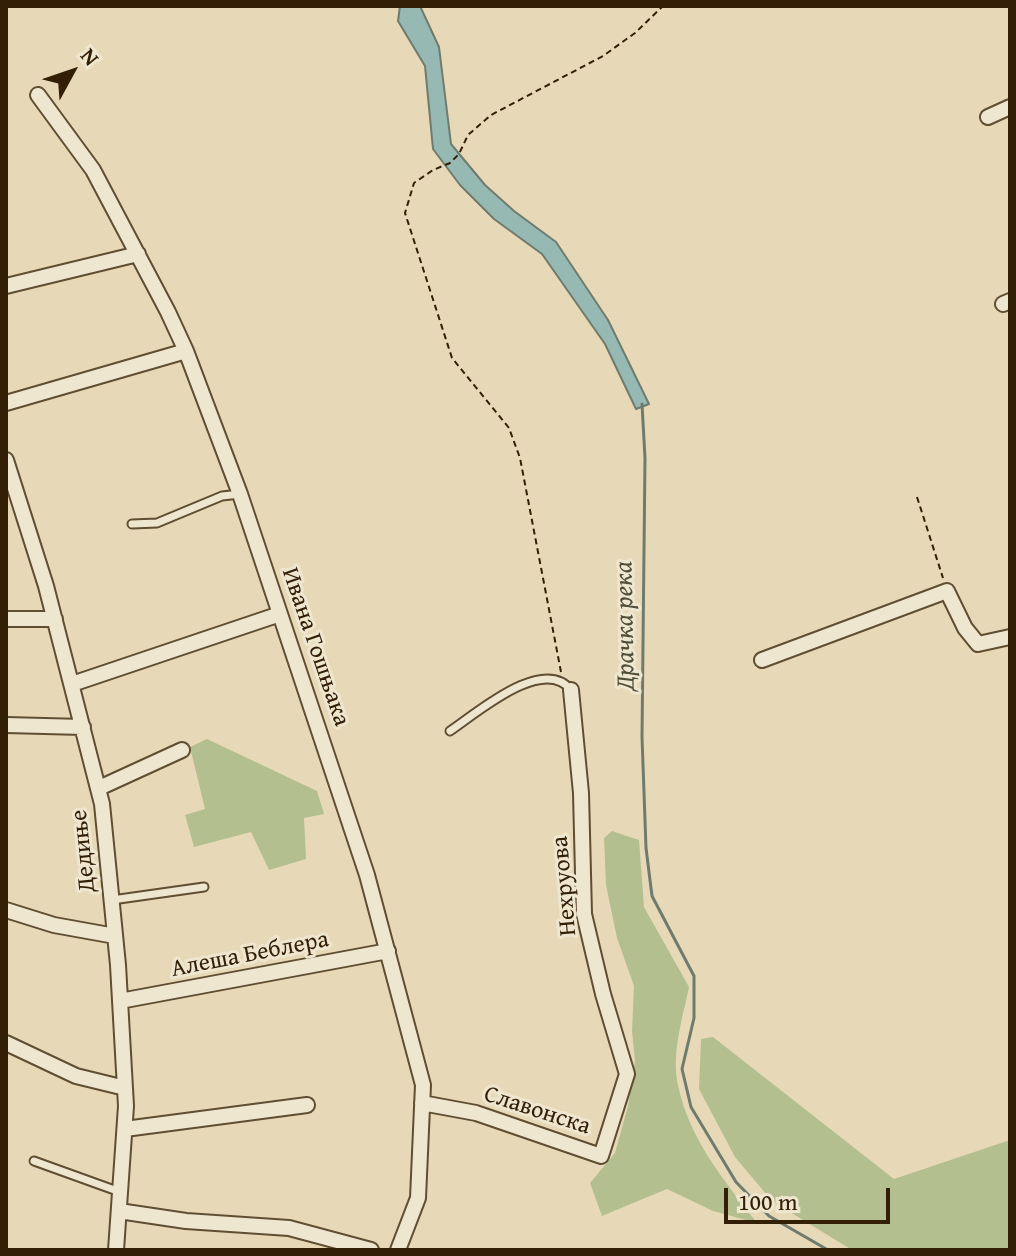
<!DOCTYPE html>
<html>
<head>
<meta charset="utf-8">
<style>
	body { margin:0 }
	#map { position:relative; width:1016px; height:1256px; overflow:hidden; background:#e7d9b7; font-family:"Gentium Book Plus",serif }
	canvas { display:block }
	.frame { position:absolute; inset:0; border:8px solid #321f05; pointer-events:none }
	.north { position:absolute; left:32px; top:32px; width:80px; height:80px; -webkit-text-stroke:6px #efe6d0; paint-order:stroke; rotate:50deg; font-size:22px; font-weight:700; line-height:32px; text-align:center; color:#321f05 }
	.north::after { content:''; display:block; margin:auto; width:28px; height:36px; background:#321f05; clip-path:polygon(50% 0,100% 100%,50% 72%,0 100%) }
	.scale { position:absolute; left:724px; top:1188px; width:166px; height:36px; box-sizing:border-box; border:4px solid #321f05; border-top:0; padding-left:10px; font-size:24px; line-height:28px; white-space:nowrap; color:#321f05; -webkit-text-stroke:6px #efe6d0; paint-order:stroke }
</style>
</head>
<body>
<div id="map">
<canvas width="1016" height="1256"></canvas>
<div class="frame"></div>
<div class="north">N</div>
<div class="scale">100 m</div>
</div>
<script>
const g = document.querySelector('canvas').getContext('2d');
g.lineJoin = 'round';
function paint(path, color) { g.fillStyle = color; g.fill(path, 'evenodd'); }
function trace(path, color, width, dash) { g.strokeStyle = color; g.lineWidth = width; g.lineCap = dash ? 'butt' : 'round'; g.setLineDash(dash || []); g.stroke(path); }
function write(font, color, halo, rows, align = 'center') {
  g.font = font + ' "Gentium Book Plus",serif'; g.lineWidth = 6; g.setLineDash([]); g.textBaseline = 'middle'; g.strokeStyle = halo; g.fillStyle = color; for (const [text, x, y, turn = 0] of rows) {
    g.save(); g.translate(x, y); g.rotate((+turn || 0) * Math.PI / 180); g.textAlign = isNaN(turn) ? turn : align; if (halo) g.strokeText(text, 0, 0); g.fillText(text, 0, 0); g.restore();
  }
}
paint(new Path2D(`
	M 207,739 L 317,791 L 324,814 L 304,818 L 306,859 L 269,870 L 251,832 L 194,847 L 185,815 L 205,809 L 190,747 Z
	M 612,831 L 639,840 L 644,907 L 689,987 C 683,1017 671,1053 678,1085 C 689,1139 724,1180 757,1223 L 713,1211 L 667,1189 L 602,1216 L 590,1183 L 615,1153 L 628,1106 L 635,1061 L 632,1031 L 634,986 L 617,938 L 606,885 L 604,838 Z
	M 713,1037 L 894,1179 L 1010,1140 L 1010,1250 L 852,1250 L 772,1201 L 735,1157 L 699,1089 L 701,1039 Z`), '#b4bf8f');
const water = new Path2D(`
	M 400,6 L 420,6 L 439,47 L 451,144 L 485,185 L 514,211 L 556,242 L 608,320 L 649,404 L 636,409 L 605,344 L 542,254 L 494,219 L 460,185 L 433,149 L 425,66 L 398,21 Z`);
paint(water, '#97b9b3');
trace(water, '#6f7b6d', 2);
trace(new Path2D(`
	M 642,404 L 645,458 L 642,737 L 646,848 L 652,896 L 694,976 L 694,1018 L 682,1069 L 691,1107 L 736,1182 L 769,1216 L 828,1250`), '#6f7b6d', 3);
const service = new Path2D(`
	M 132,524 L 157,523 L 222,496 L 240,494
	M 450,731 C 477,713 543,655 571,690
	M 112,900 L 204,887
	M 34,1161 L 120,1192`);
const minor = new Path2D(`
	M 38,95 L 93,170 L 168,312 L 186,351 L 240,494 L 367,875 L 423,1085 L 418,1198 L 398,1250
	M 988,117 L 1010,107
	M 6,286 L 138,254
	M 1003,304 L 1010,301
	M 6,403 L 186,351
	M 6,460 L 46,586 L 102,804 L 118,965 L 126,1106 L 116,1250
	M 6,619 L 55,619
	M 762,660 L 947,591 L 965,628 L 978,644 L 1010,637
	M 72,684 L 280,614
	M 6,725 L 83,727
	M 99,788 L 182,750
	M 6,910 L 54,925 L 115,936
	M 120,1001 L 388,951
	M 6,1043 L 76,1076 L 125,1088
	M 422,1103 L 476,1113 L 601,1156 L 627,1074 L 603,994 L 584,914 L 581,793 L 571,690
	M 125,1129 L 307,1105
	M 119,1211 L 186,1221 L 289,1228 L 371,1250`);
trace(service, '#5f4e32', 11);
trace(minor, '#5f4e32', 18);
trace(new Path2D(`
	M 917,497 L 943,578
	M 561,672 L 520,458 L 509,428 L 452,358 L 405,213 L 414,183 L 433,170 L 450,163 L 459,154 L 468,135 L 491,115 L 603,56 L 635,33 L 663,6`), '#321f05', 2, [6, 4]);
trace(service, '#efe6d0', 7);
trace(minor, '#efe6d0', 14);
write('24px', '#321f05', '#efe6d0', [
	["Ивана Гошњака",315,647,71],
	["Дедиње",84,851,-96],
	["Нехруова",565,886,-95],
	["Алеша Беблера",250,955,-11],
	["Славонска",537,1111,18]
]);
write('italic 26px', '#504d39', '#efe6d0', [
	["Драчка река",626,626,-91]
]);
</script>
</body>
</html>
